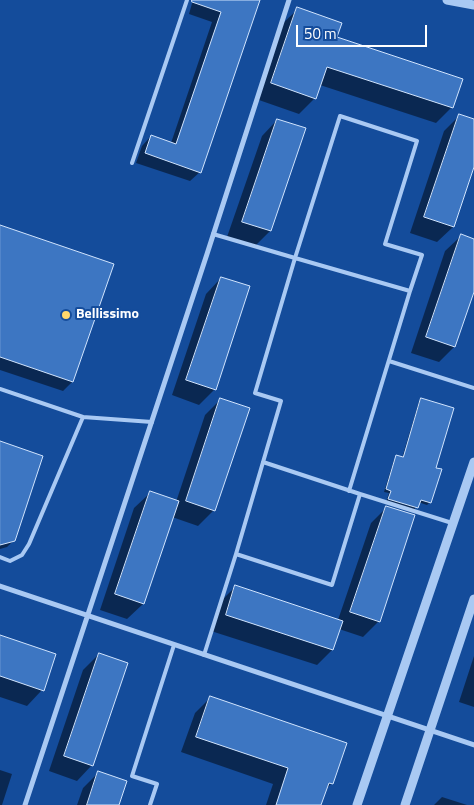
<!DOCTYPE html>
<html>
<head>
<meta charset="utf-8">
<style>
	body { margin:0 }
	#map { position:relative; width:474px; height:805px; overflow:hidden; background:#144c9b; font-family:"Titillium Web",sans-serif }
	canvas { display:block }
	.scale { position:absolute; left:296px; top:25px; width:131px; height:22px; box-sizing:border-box; border:2px solid #fff; border-top:0; padding-left:6px; font-size:15px; line-height:18px; white-space:nowrap; color:#fff; -webkit-text-stroke:4px #144c9b; paint-order:stroke }
</style>
</head>
<body>
<div id="map">
<canvas width="474" height="805"></canvas>
<div class="scale">50 m</div>
</div>
<script>
const g = document.querySelector('canvas').getContext('2d');
g.lineJoin = 'round';
function paint(path, color) { g.fillStyle = color; g.fill(path, 'evenodd'); }
function trace(path, color, width, dash) { g.strokeStyle = color; g.lineWidth = width; g.lineCap = dash ? 'butt' : 'round'; g.setLineDash(dash || []); g.stroke(path); }
function write(font, color, halo, rows, align = 'center') {
  g.font = font + ' "Titillium Web",sans-serif'; g.lineWidth = 4; g.setLineDash([]); g.textBaseline = 'middle'; g.strokeStyle = halo; g.fillStyle = color; for (const [text, x, y, turn = 0] of rows) {
    g.save(); g.translate(x, y); g.rotate((+turn || 0) * Math.PI / 180); g.textAlign = isNaN(turn) ? turn : align; if (halo) g.strokeText(text, 0, 0); g.fillText(text, 0, 0); g.restore();
  }
}
paint(new Path2D(`
	M 193,0 L 249,0 L 200,172 L 190,181 L 136,163 L 142,146 L 151,136 L 171,143 L 212,22 L 189,14 Z
	M 298,9 L 336,38 L 452,107 L 436,123 L 320,85 L 315,98 L 299,114 L 256,99 L 282,24 Z
	M 459,116 L 474,121 L 474,163 L 453,227 L 437,242 L 410,233 L 444,131 Z
	M 277,120 L 270,231 L 255,246 L 227,237 L 262,136 Z
	M 0,226 L 112,264 L 72,382 L 63,391 L 0,370 Z
	M 461,236 L 474,240 L 474,288 L 454,347 L 439,362 L 411,353 L 445,251 Z
	M 221,278 L 215,389 L 199,405 L 172,395 L 206,294 Z
	M 221,399 L 214,510 L 198,526 L 172,517 L 143,604 L 127,619 L 100,610 L 134,508 L 150,493 L 176,502 L 205,415 Z
	M 422,399 L 430,502 L 427,505 L 418,502 L 414,511 L 386,502 L 389,493 L 384,492 L 394,460 L 397,457 L 402,458 L 419,402 Z
	M 0,443 L 14,540 L 7,547 L 0,549 Z
	M 386,508 L 379,621 L 363,637 L 339,629 L 332,650 L 317,665 L 211,631 L 220,602 L 235,587 L 338,620 L 371,523 Z
	M 0,637 L 42,690 L 27,706 L 0,697 Z
	M 99,654 L 92,765 L 77,781 L 49,771 L 83,670 Z
	M 474,656 L 474,707 L 459,702 Z
	M 211,697 L 332,783 L 325,790 L 320,805 L 266,805 L 273,784 L 181,752 L 195,713 Z
	M 0,770 L 12,774 L 2,805 L 0,805 Z
	M 98,773 L 118,805 L 77,805 L 83,788 Z
	M 442,797 L 467,805 L 434,805 Z`), '#0007');
const building = new Path2D(`
	M 192,0 L 260,0 L 201,173 L 145,153 L 151,135 L 176,144 L 221,12 L 192,2 Z
	M 297,7 L 342,23 L 337,37 L 463,79 L 453,108 L 327,67 L 316,99 L 271,83 Z
	M 459,114 L 474,119 L 474,167 L 454,227 L 424,217 Z
	M 277,119 L 306,128 L 271,231 L 242,222 Z
	M 0,225 L 114,264 L 73,382 L 0,357 Z
	M 461,234 L 474,239 L 474,292 L 455,347 L 426,337 Z
	M 221,277 L 250,286 L 216,390 L 186,380 Z
	M 220,398 L 250,408 L 215,511 L 186,501 Z
	M 421,398 L 454,408 L 436,468 L 442,469 L 431,503 L 421,500 L 418,508 L 388,499 L 391,491 L 386,489 L 396,455 L 403,457 Z
	M 0,441 L 43,456 L 15,541 L 0,545 Z
	M 150,491 L 179,501 L 144,604 L 115,594 Z
	M 386,506 L 415,515 L 380,622 L 350,612 Z
	M 235,585 L 343,621 L 333,650 L 226,615 Z
	M 0,635 L 56,654 L 44,691 L 0,676 Z
	M 99,653 L 128,663 L 93,766 L 64,756 Z
	M 210,696 L 347,743 L 333,784 L 329,783 L 321,805 L 276,805 L 288,768 L 196,737 Z
	M 98,771 L 127,781 L 119,805 L 87,805 Z`);
paint(building, '#3d76c2');
trace(building, '#d1e4fd', 1);
trace(new Path2D(`
	M 132,163 L 187,0
	M 213,234 L 295,258 L 255,393 L 281,401 L 236,554
	M 389,361 L 474,388
	M 0,389 L 83,417
	M 263,462 L 360,494
	M 349,491 L 410,291 L 295,258 L 340,116 L 417,141 L 385,244 L 422,255 L 410,291
	M 0,557 L 10,561 L 22,555 L 29,544 L 83,417 L 152,422
	M 204,655 L 236,554 L 332,585 L 360,494 L 452,523
	M 150,805 L 157,784 L 132,776 L 174,645`), '#a9c9f3', 4);
trace(new Path2D(`
	M 0,586 L 474,745
	M 25,805 L 207,254 L 289,0`), '#a9c9f3', 5);
trace(new Path2D(`
	M 447,0 L 474,5
	M 357,805 L 474,462
	M 405,805 L 474,599`), '#a9c9f3', 9);
for (const [x, y, r, color] of [
	[66,315,5,"#ffd76b"]
]) { const dot = new Path2D(); dot.arc(x, y, r, 0, 2 * Math.PI); g.fillStyle = color; g.fill(dot); trace(dot, '#144c9b', 2); }
write('bold 14px', '#fff', '#144c9b', [
	["Bellissimo",76,315]
], 'left');
</script>
</body>
</html>
